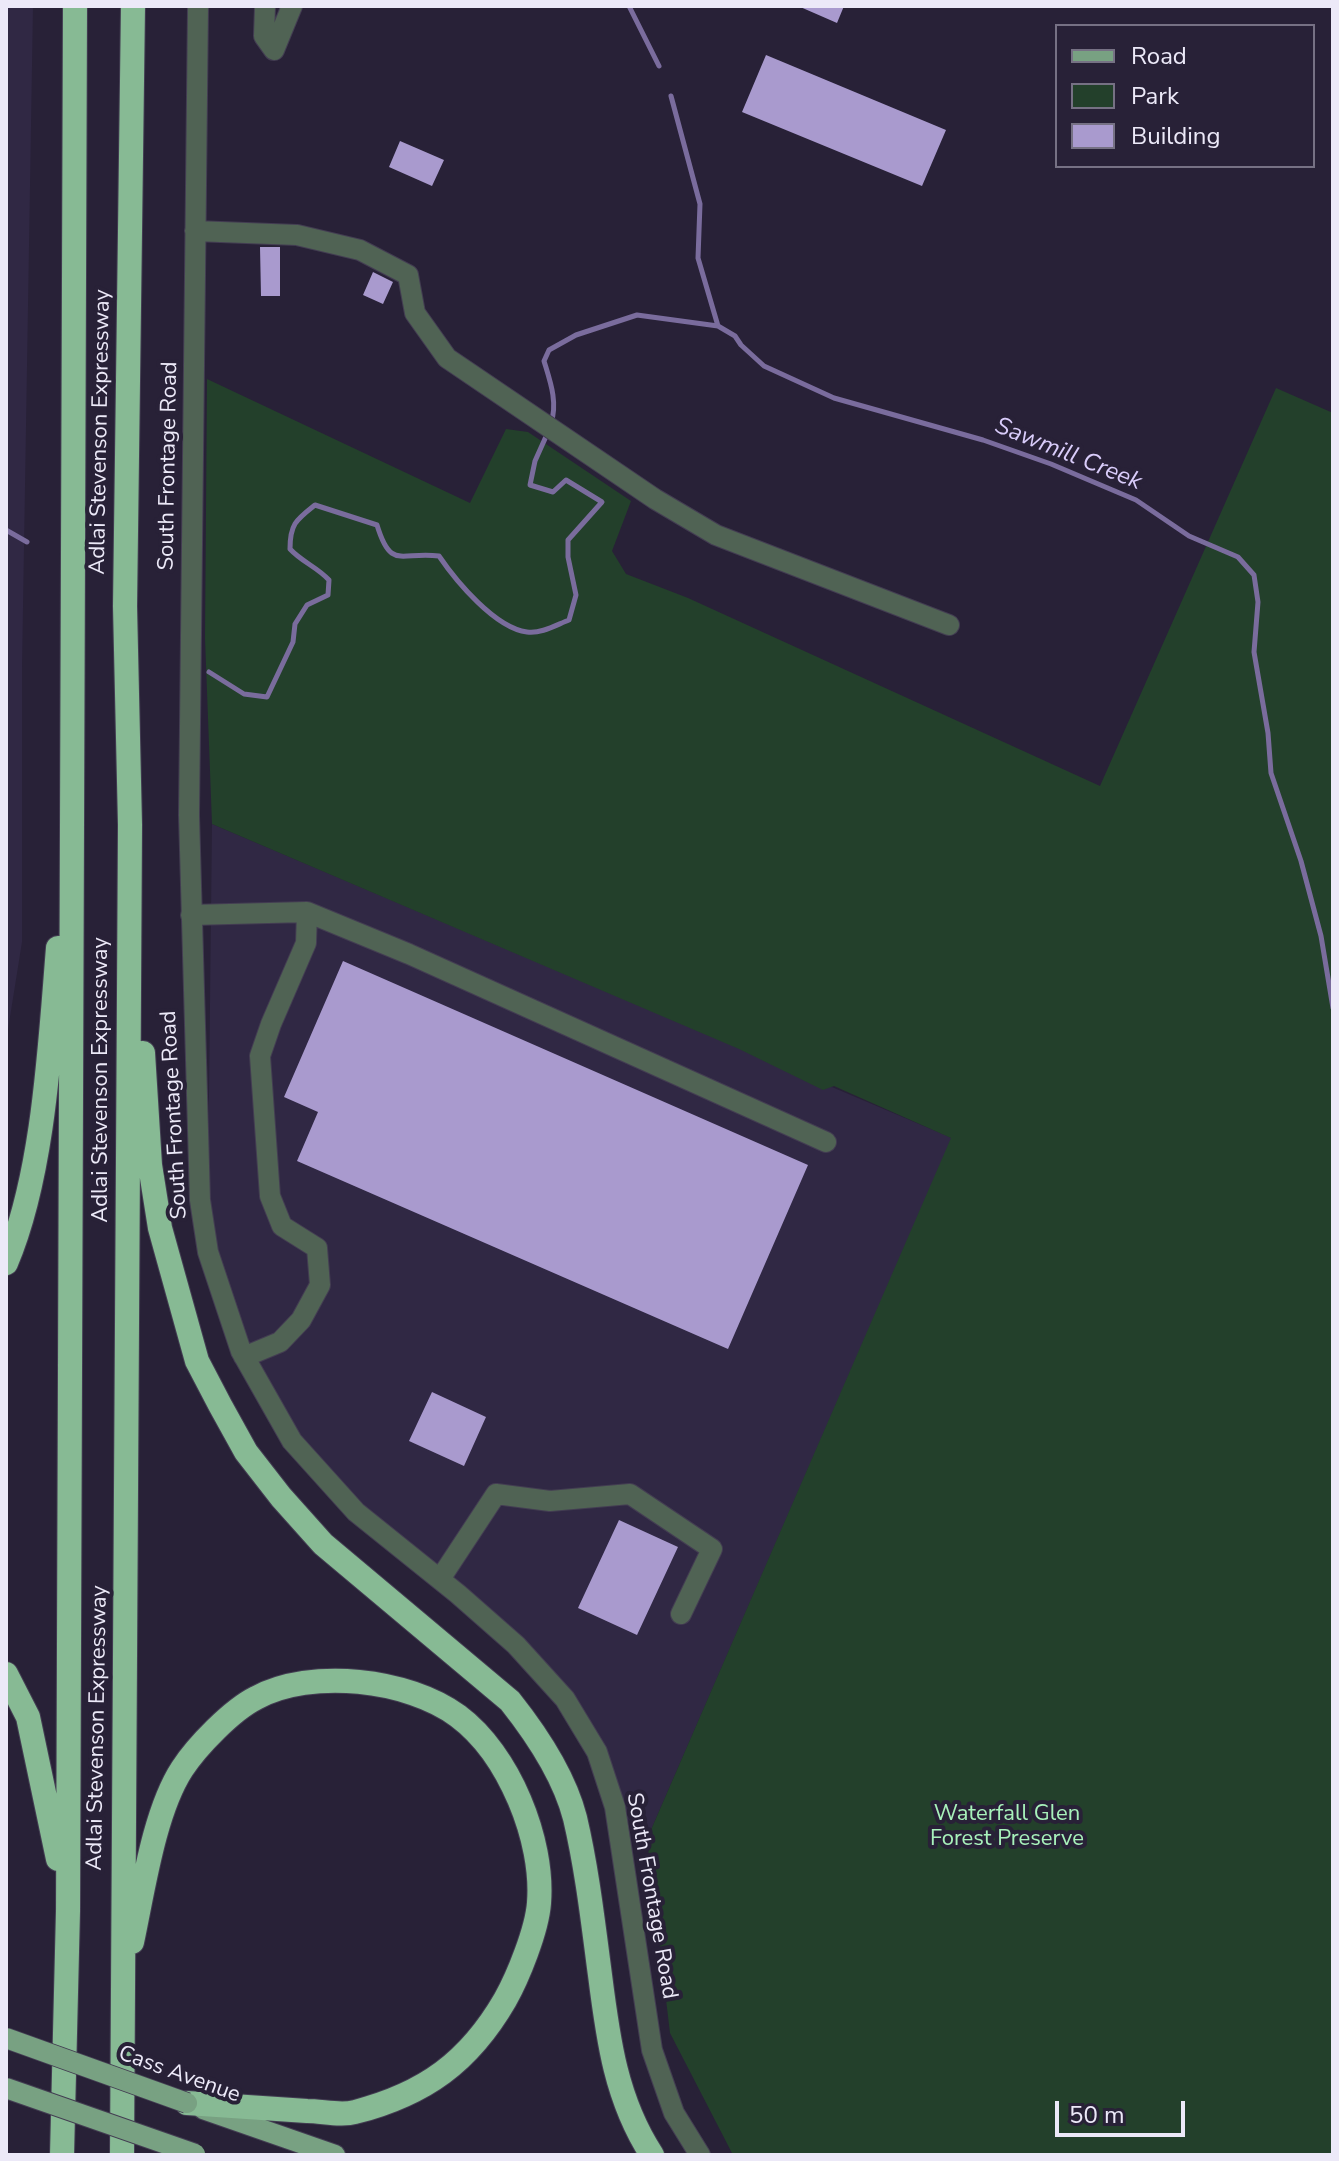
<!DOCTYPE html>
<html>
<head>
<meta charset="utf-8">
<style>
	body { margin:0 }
	#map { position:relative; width:1339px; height:2161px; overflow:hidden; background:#282137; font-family:"Nunito Sans",sans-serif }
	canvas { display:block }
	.frame { position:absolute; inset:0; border:8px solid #ece9f8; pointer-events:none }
	.legend { position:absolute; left:1055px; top:24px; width:260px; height:144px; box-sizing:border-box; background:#282137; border:2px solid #767184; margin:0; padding:10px 14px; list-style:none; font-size:24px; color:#ece9f8 }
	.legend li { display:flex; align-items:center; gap:16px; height:40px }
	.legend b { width:40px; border:2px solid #767184 }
	.scale { position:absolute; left:1055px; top:2101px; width:130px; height:36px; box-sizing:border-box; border:4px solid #ece9f8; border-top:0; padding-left:10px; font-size:24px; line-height:28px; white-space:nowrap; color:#ece9f8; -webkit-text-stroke:6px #282137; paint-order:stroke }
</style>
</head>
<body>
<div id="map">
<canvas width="1339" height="2161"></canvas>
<div class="frame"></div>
<ul class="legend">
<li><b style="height:10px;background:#78a182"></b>Road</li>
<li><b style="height:22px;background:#23402b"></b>Park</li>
<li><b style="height:22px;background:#a99ace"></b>Building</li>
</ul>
<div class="scale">50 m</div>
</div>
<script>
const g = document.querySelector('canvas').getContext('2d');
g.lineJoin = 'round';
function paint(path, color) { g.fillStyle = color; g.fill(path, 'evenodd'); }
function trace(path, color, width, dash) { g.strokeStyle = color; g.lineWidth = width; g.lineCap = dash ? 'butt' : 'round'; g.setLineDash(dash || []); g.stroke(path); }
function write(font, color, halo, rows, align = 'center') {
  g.font = font + ' "Nunito Sans",sans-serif'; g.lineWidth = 8; g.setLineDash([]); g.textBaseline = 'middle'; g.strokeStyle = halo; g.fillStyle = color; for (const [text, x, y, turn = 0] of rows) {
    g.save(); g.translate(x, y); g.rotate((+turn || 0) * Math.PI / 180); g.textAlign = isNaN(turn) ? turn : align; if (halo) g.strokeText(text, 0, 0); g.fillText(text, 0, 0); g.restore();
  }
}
paint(new Path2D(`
	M 6,6 L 33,6 L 22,667 L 22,942 L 6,1042 Z
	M 212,824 L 952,1138 L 647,1839 L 624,1815 L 517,1634 L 361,1503 L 297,1436 L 245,1342 L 218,1255 L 208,1183 Z`), '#302844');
paint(new Path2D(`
	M 207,379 L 470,503 L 506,429 L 528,432 L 631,501 L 612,551 L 626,574 L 688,598 L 1100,786 L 1276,388 L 1333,413 L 1333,2155 L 733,2155 L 670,2033 L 647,1839 L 951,1138 L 834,1086 L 823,1090 L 739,1049 L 212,824 L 205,638 Z`), '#23402b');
trace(new Path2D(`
	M 629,6 L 659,66
	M 671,96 L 700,204 L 698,258 L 718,326
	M 551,423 C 558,402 550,381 544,361 L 549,350 L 576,335 L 637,315 L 718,326 L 735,336 L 741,345 L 764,366 L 834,398 L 983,440 L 1051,464 L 1136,500 L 1189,536 L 1238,557 L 1254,575 L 1258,602 L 1254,652 L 1268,733 L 1271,773 L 1301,861 L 1321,936 L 1333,1008
	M 6,530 L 27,542
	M 209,672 L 244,694 L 267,697 L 293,642 L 295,624 L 307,605 L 328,595 L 329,580 C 317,567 302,562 290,549 C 290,524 296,520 315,505 L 377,525 C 391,571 401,551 439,556 C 456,581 495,628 527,632 C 541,634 556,625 569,620 L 576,595 L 568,557 L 568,540 L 602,502 L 566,480 L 553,492 L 530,485 L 535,461 L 548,432`), '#7a6c9d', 5);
paint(new Path2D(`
	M 798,6 L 844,6 L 837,23 Z
	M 766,55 L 946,130 L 922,186 L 742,112 Z
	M 400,141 L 444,160 L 432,186 L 389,167 Z
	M 260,247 L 280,247 L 280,296 L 261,296 Z
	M 373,272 L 393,282 L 383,304 L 363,295 Z
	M 343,961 L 808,1165 L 728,1349 L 297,1161 L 318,1112 L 284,1097 Z
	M 432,1392 L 486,1417 L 464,1466 L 409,1441 Z
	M 619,1520 L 678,1547 L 637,1635 L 578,1608 Z`), '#a99ace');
const minor = new Path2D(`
	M 198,6 L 189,815 L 200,1200 L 208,1252 L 241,1351 L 292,1441 L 356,1512 L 458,1594 L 516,1645 L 565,1699 L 597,1752 L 615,1807 L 652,2050 L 674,2113 L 700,2155
	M 265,6 L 264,36 L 274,50 L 292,6
	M 195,231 L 297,235 L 360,250 L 408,275 L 415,313 L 447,358 L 655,499 L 716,535 L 949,625
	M 307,912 L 409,954 L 826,1142
	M 191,915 L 307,912 L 306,943 L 271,1024 L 260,1056 L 270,1196 L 282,1226 L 317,1248 L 320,1285 L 301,1320 L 280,1342 L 244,1357
	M 440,1579 L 496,1494 L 550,1501 L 630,1494 L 712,1549 L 681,1614`);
const major = new Path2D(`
	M 203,2109 L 335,2155`);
const highway = new Path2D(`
	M 143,1053 L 150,1165 L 160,1228 L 197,1361 L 220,1405 L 246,1452 L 281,1497 L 323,1544 L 510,1701 C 537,1735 564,1775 575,1818 C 587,1869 593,1922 600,1975 C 608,2039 616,2100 652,2155
	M 6,1263 C 44,1174 50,1044 58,948
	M 6,1674 L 28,1717 L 58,1859
	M 132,1942 C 143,1891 154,1812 182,1769 C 197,1746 232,1710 256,1698 C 311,1668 408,1679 458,1716 C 509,1754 544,1840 539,1903 C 537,1930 518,1977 505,2000 C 469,2062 425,2094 355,2112 C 341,2116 322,2111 307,2111 C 267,2108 227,2106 187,2103
	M 62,2155 L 68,1911 L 75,6
	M 122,2155 L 130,825 L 125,606 L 133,6`);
trace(minor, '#433d52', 22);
trace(major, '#433d52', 22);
trace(highway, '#433d52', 26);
trace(minor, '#506354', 20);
trace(major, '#78a182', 20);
trace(highway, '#87ba94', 24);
const majorBridge = new Path2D(`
	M 6,2038 L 187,2103
	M 6,2088 L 195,2154`);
trace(majorBridge, '#433d52', 22, []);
trace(majorBridge, '#78a182', 20);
write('22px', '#ece9f8', '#282137', [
	["Adlai Stevenson Expressway",101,432,-89],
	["South Frontage Road",169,466,-89],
	["Adlai Stevenson Expressway",102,1080,-90],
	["South Frontage Road",175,1115,-93],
	["Adlai Stevenson Expressway",98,1728,-89],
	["South Frontage Road",651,1896,80],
	["Cass Avenue",179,2075,20]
]);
write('22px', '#a8f2bb', '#282137', [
	["Waterfall Glen",1007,1815],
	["Forest Preserve",1007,1840]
]);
write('italic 24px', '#d9ccfa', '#282137', [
	["Sawmill Creek",1068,455,22]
]);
</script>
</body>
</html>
